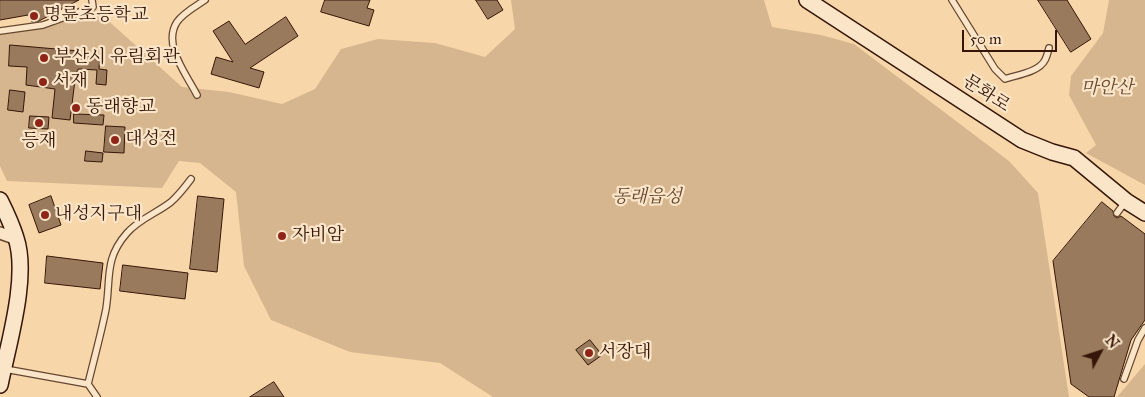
<!DOCTYPE html>
<html>
<head>
<meta charset="utf-8">
<style>
	body { margin:0 }
	#map { position:relative; width:1145px; height:397px; overflow:hidden; background:#f7d7aa; font-family:"IM FELL Great Primer",serif }
	canvas { display:block }
	.north { position:absolute; left:1075px; top:327px; width:50px; height:50px; -webkit-text-stroke:4px #fae5c8; paint-order:stroke; rotate:50deg; font-size:14px; font-weight:700; line-height:20px; text-align:center; color:#361608 }
	.north::after { content:''; display:block; margin:auto; width:18px; height:22px; background:#361608; clip-path:polygon(50% 0,100% 100%,50% 72%,0 100%) }
	.scale { position:absolute; left:962px; top:30px; width:95px; height:22px; box-sizing:border-box; border:2px solid #361608; border-top:0; padding-left:6px; font-size:15px; line-height:18px; white-space:nowrap; color:#361608; -webkit-text-stroke:4px #fae5c8; paint-order:stroke }
</style>
</head>
<body>
<div id="map">
<canvas width="1145" height="397"></canvas>
<div class="north">N</div>
<div class="scale">50 m</div>
</div>
<script>
const g = document.querySelector('canvas').getContext('2d');
g.lineJoin = 'round';
function paint(path, color) { g.fillStyle = color; g.fill(path, 'evenodd'); }
function trace(path, color, width, dash) { g.strokeStyle = color; g.lineWidth = width; g.lineCap = dash ? 'butt' : 'round'; g.setLineDash(dash || []); g.stroke(path); }
function write(font, color, halo, rows, align = 'center') {
  g.font = font + ' "IM FELL Great Primer","Noto Serif KR",serif'; g.lineWidth = 4.5; g.setLineDash([]); g.textBaseline = 'middle'; g.strokeStyle = halo; g.fillStyle = color; for (const [text, x, y, turn = 0] of rows) {
    g.save(); g.translate(x, y); g.rotate((+turn || 0) * Math.PI / 180); g.textAlign = isNaN(turn) ? turn : align; if (halo) g.strokeText(text, 0, 0); g.fillText(text, 0, 0); g.restore();
  }
}
paint(new Path2D(`
	M 511,0 L 764,0 L 772,27 L 821,35 L 854,44 L 1009,161 L 1038,193 L 1069,397 L 493,397 L 440,363 L 350,352 L 271,320 L 244,266 L 236,192 L 200,163 L 179,161 L 162,188 L 7,181 L 0,166 L 0,31 L 43,25 L 93,7 L 182,87 L 229,92 L 282,104 L 315,89 L 341,49 L 378,39 L 435,43 L 485,57 L 515,29 Z
	M 1109,0 L 1145,0 L 1145,185 L 1086,153 L 1096,145 L 1069,95 L 1071,76 L 1103,33 Z
	M 1145,364 L 1145,397 L 1117,397 Z`), '#d6b68e');
const building = new Path2D(`
	M 0,0 L 79,0 L 39,21 L 32,22 L 28,15 L 0,20 Z
	M 325,0 L 370,0 L 367,8 L 374,10 L 369,26 L 321,12 Z
	M 476,0 L 497,0 L 503,10 L 488,19 Z
	M 1038,0 L 1067,0 L 1091,39 L 1071,52 Z
	M 286,17 L 298,36 L 250,68 L 264,72 L 259,88 L 211,74 L 216,57 L 233,62 L 213,31 L 229,21 L 245,44 Z
	M 10,45 L 79,51 L 79,53 L 100,55 L 99,69 L 107,70 L 106,85 L 96,84 L 97,70 L 78,69 L 78,72 L 76,72 L 70,120 L 52,118 L 55,89 L 26,85 L 27,67 L 9,66 Z
	M 10,90 L 25,92 L 23,112 L 8,110 Z
	M 74,114 L 104,115 L 103,125 L 74,123 Z
	M 30,116 L 49,117 L 48,129 L 29,128 Z
	M 106,126 L 125,127 L 124,153 L 104,152 Z
	M 86,151 L 103,153 L 102,162 L 85,161 Z
	M 51,196 L 61,225 L 39,233 L 29,205 Z
	M 198,196 L 224,199 L 217,272 L 190,269 Z
	M 1102,202 L 1113,211 L 1114,216 L 1117,218 L 1121,216 L 1145,234 L 1145,320 L 1131,340 L 1114,397 L 1089,397 L 1071,384 L 1053,261 Z
	M 47,256 L 103,263 L 100,289 L 45,283 Z
	M 123,265 L 188,273 L 185,299 L 120,291 Z
	M 590,340 L 602,355 L 588,365 L 576,350 Z
	M 274,382 L 284,397 L 250,397 Z`);
paint(building, '#9a7a5c');
trace(building, '#361608', 1);
const lane = new Path2D(`
	M 952,0 L 995,69 L 1005,79 C 1017,75 1039,72 1045,60 C 1047,56 1048,52 1049,48
	M 0,31 L 43,25 L 93,7 L 92,0
	M 197,95 C 187,75 162,45 177,22 C 183,13 196,6 205,0
	M 1117,213 L 1126,201
	M 5,369 L 88,384 L 97,397
	M 1124,379 L 1138,340 L 1145,328
	M 88,384 C 94,359 101,334 106,309 C 111,278 104,259 127,233 C 139,219 157,213 171,202 C 179,195 185,187 191,179`);
const street = new Path2D(`
	M 0,233 L 17,239`);
const secondary = new Path2D(`
	M 807,0 L 1022,140 L 1052,152 L 1074,158 L 1126,201 L 1145,213
	M 0,200 C 6,212 12,225 16,238 C 29,277 8,345 0,385`);
trace(lane, '#664630', 8);
trace(street, '#664630', 14);
trace(secondary, '#361608', 18);
trace(lane, '#fae5c8', 5.5);
trace(street, '#fae5c8', 11);
trace(secondary, '#fae5c8', 15);
for (const [x, y, r, color] of [
	[34,16,5,"#8f2418"],
	[44,58,5,"#8f2418"],
	[43,82,5,"#8f2418"],
	[76,108,5,"#8f2418"],
	[39,123,5,"#8f2418"],
	[115,140,5,"#8f2418"],
	[45,215,5,"#8f2418"],
	[282,236,5,"#8f2418"],
	[589,353,5,"#8f2418"]
]) { const dot = new Path2D(); dot.arc(x, y, r, 0, 2 * Math.PI); g.fillStyle = color; g.fill(dot); trace(dot, '#fae5c8', 2); }
write('18px', '#361608', '#fae5c8', [
	["명륜초등학교",44,16],
	["부산시 유림회관",54,58],
	["서재",53,82],
	["동래향교",86,108],
	["대성전",125,140],
	["등재",39,142,"center"],
	["내성지구대",55,215],
	["자비암",292,236],
	["서장대",599,353]
], 'left');
write('italic 18px', '#664630', '#fae5c8', [
	["마안산",1107,89],
	["동래읍성",647,198]
]);
write('18px', '#361608', '#fae5c8', [
	["문화로",986,94,33]
]);
</script>
</body>
</html>
